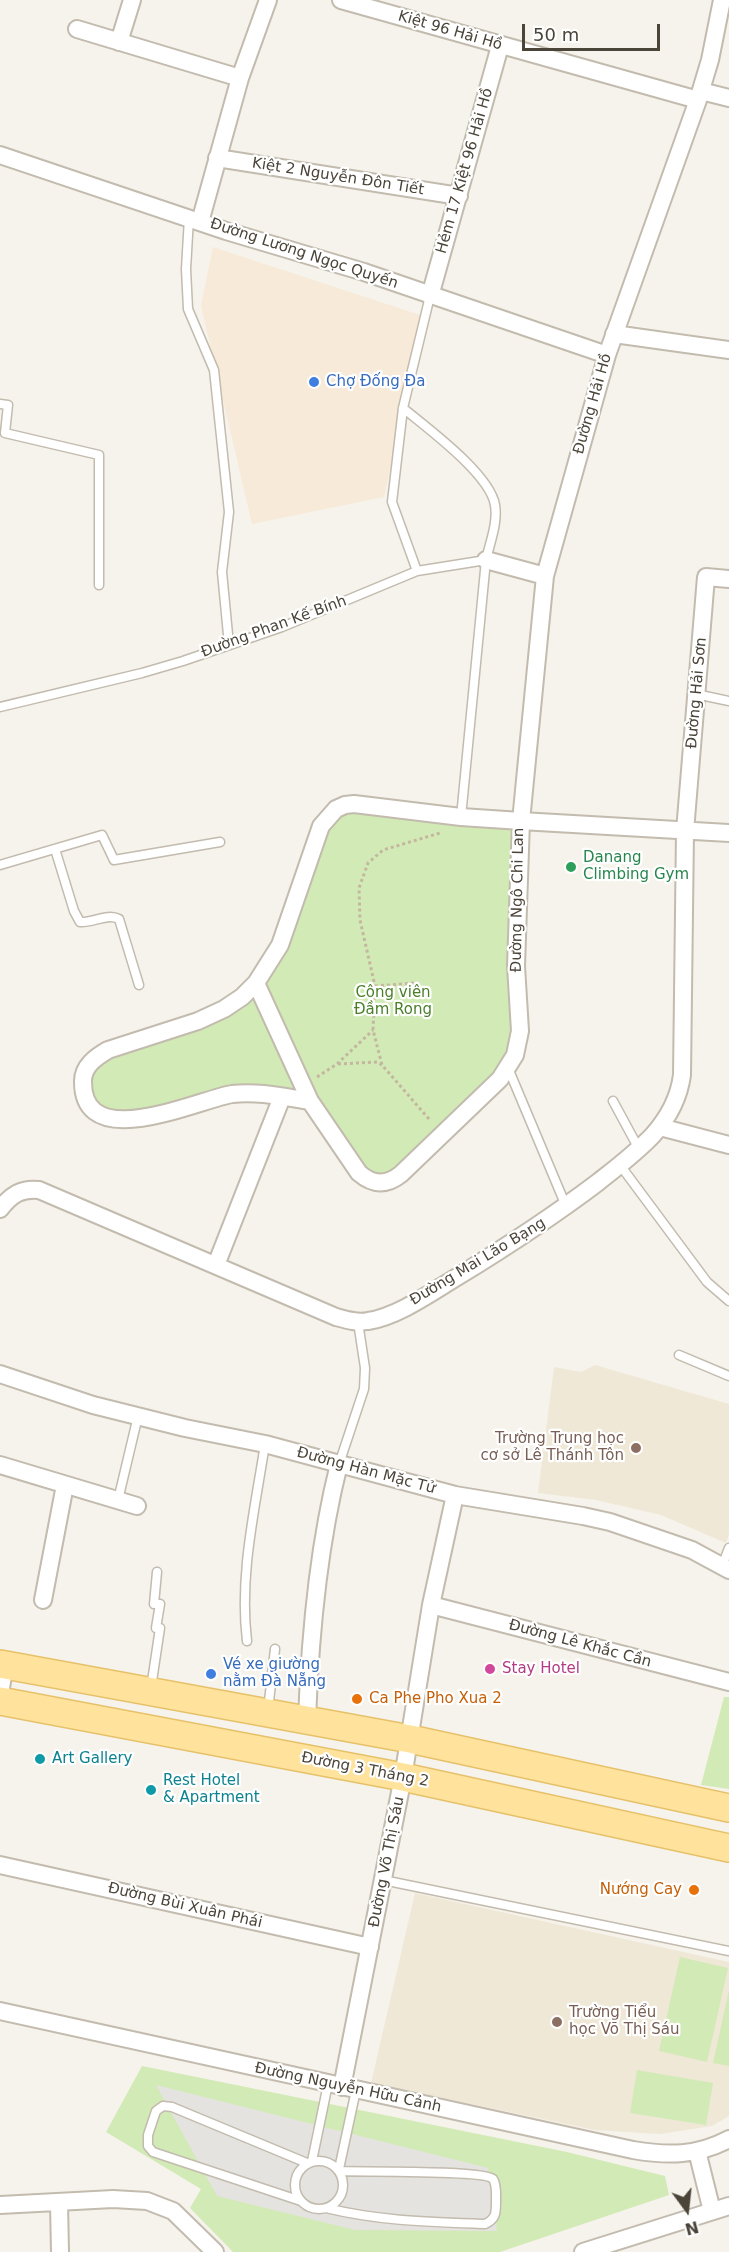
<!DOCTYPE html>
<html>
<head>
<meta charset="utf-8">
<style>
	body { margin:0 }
	#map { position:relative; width:729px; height:2252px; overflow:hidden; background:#f6f3ec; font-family:"DejaVu Sans",sans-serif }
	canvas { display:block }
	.north { position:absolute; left:657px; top:2180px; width:60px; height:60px; -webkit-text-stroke:4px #fff; paint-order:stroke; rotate:165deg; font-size:16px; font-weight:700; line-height:24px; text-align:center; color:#4b4439 }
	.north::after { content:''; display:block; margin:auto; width:21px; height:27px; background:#4b4439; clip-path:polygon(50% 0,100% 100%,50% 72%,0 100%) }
	.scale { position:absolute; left:522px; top:24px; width:138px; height:27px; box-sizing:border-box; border:3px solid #4b4439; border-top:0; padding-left:8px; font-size:18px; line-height:21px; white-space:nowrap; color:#4b4439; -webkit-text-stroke:4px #fff; paint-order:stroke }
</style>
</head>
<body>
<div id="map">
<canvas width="729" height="2252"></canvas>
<div class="north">N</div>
<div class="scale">50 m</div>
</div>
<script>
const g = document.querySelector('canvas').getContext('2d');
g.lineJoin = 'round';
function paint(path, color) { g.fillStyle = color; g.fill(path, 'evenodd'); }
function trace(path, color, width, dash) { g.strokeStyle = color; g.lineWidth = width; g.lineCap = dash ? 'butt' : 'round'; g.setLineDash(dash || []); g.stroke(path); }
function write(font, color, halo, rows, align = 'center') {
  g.font = font + ' "DejaVu Sans",sans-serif'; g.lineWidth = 4.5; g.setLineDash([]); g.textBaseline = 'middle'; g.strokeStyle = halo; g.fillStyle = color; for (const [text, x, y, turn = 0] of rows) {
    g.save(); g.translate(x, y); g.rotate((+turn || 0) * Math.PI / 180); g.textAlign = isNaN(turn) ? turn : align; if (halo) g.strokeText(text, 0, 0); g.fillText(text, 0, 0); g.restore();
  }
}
paint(new Path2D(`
	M 213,247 L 423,316 L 384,497 L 252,524 L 201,306 Z`), '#f7ead8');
paint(new Path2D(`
	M 595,1365 L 729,1404 L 729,1534 L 726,1543 L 661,1515 L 596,1500 L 538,1493 L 554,1367 L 581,1372 Z
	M 415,1893 L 729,1962 L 729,2116 L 712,2126 L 660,2134 L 595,2130 L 371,2083 Z`), '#efe8d6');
paint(new Path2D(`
	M 354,804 L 521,821 L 520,1031 L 508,1068 L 386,1183 L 368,1181 L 310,1101 L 230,1095 L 138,1119 L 93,1109 L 87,1067 L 224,1009 L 256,983 L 316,835 Z
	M 724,1697 L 729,1697 L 729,1789 L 701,1785 Z
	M 680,1957 L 728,1968 L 707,2062 L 659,2051 Z
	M 729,1990 L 729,2066 L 713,2063 Z
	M 142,2066 L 567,2152 L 665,2176 L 669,2195 L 500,2252 L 233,2252 L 190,2208 L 201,2189 L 106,2132 Z
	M 637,2070 L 713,2083 L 706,2125 L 630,2113 Z`), '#d2eab5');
paint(new Path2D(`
	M 156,2085 L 488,2168 L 497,2231 L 355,2230 L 217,2196 Z`), '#e5e3e0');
const lane = new Path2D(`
	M 189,218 L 186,269 L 188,309 L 214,370 L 229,512 L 222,572 L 229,645
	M 0,404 L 8,405 L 5,433 L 99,455 L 99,585
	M 403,408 C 427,428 490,474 495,505 C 498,523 490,542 486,560 L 461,817
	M 417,571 L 392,502 L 403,408 L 430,296
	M 696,694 L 729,701
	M 0,707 L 142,673 L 183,661 L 282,627 L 417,571 L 486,560
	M 55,849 L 74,911 L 80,922 C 93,923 107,913 119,919 L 139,985
	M 0,865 L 102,835 L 114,860 L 220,842
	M 508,1068 L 566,1206
	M 613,1101 L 639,1149
	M 620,1165 L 707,1282 L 729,1301
	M 679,1355 L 729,1376
	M 339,1464 L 364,1389 L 365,1368 L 358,1322
	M 118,1500 L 138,1416
	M 722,1566 L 729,1548
	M 247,1641 C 239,1575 255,1509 265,1444
	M 151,1688 L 160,1628 L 156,1628 L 160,1604 L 154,1604 L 157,1572
	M 268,1710 L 275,1649
	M 383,1880 L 729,1951
	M295 2185a24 24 0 1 1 48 0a24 24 0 1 1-48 0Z
	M 312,2161 L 328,2084
	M 339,2169 L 356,2090
	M 301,2201 L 153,2152 L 148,2146 L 148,2135 L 156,2111 L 163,2106 L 172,2107 L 307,2163
	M 326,2208 C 379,2221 431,2222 485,2224 C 496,2219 496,2213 496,2202 C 496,2195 497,2185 493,2179 C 485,2170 360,2172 340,2171`);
const street = new Path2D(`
	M 341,0 L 698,100
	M 77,29 L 240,78
	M 119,42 L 132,0
	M 701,91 L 729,98
	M 0,155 L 226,231 L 364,272 L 607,355
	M 217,158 L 459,196
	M 200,222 L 240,78 L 268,0
	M 430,296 L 500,46
	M 614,334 L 729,350
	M 486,560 L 545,576
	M 256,983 L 310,1101 L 359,1173 C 373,1185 386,1186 401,1174 L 500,1079 L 515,1055 L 520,1031 L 516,966 L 521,821 L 545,576 L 607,355 L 698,100 L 710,60 L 722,0
	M 310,1101 C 284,1097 259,1091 232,1094 C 197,1100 82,1155 83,1081 C 83,1066 96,1057 108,1050 L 198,1021 L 224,1009 L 242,997 L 256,983 L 280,945 L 321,826 L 336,809 L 345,805 L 354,804 L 461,817 L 521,821 L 729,833
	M 660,1127 L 729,1145
	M 0,1209 C 11,1195 21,1188 39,1190 L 336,1317 C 347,1320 357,1323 368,1321 C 397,1317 432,1292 457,1277 C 506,1247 552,1217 597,1183 C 616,1168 636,1153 653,1135 C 668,1118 679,1098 682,1075 L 685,831 L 706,577 L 729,579
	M 216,1265 L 282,1097
	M 0,1374 L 93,1405 L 185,1428 L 265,1444 L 455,1495 L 583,1516 L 610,1522 L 692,1550 L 729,1570
	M 0,1465 L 137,1506
	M 43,1600 L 65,1485
	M 431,1605 L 729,1682
	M 0,1693 L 5,1665
	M 307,1720 C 310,1635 318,1547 339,1464
	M 0,1865 L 370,1947
	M 0,2011 L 633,2150 C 668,2156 697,2156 729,2139
	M 342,2087 L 403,1777 L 431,1605 L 455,1495
	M 697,2151 L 712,2211
	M 59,2203 L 60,2252
	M 0,2205 L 113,2199 L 147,2201 L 173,2211 L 215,2252
	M 583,2252 L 729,2206`);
const primary = new Path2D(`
	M 0,1664 L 410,1739 L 729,1808
	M 0,1701 L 403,1777 L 729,1848`);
trace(lane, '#c2bbae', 11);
trace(street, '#c2bbae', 20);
trace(primary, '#e6c16a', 30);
trace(new Path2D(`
	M 375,986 L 415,983
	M 338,1064 L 377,1062 L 382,1065
	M 317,1077 L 337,1064 L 373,1030
	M 429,1119 L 382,1065 L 373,1030 L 375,986 L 360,920 L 359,888 L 368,863 L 383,850 L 440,833`), '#c4b79f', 3, [3, 3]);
trace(lane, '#fff', 8);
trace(street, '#fff', 16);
trace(primary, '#ffe39c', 27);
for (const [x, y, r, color] of [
	[314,382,6,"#3f7fe0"],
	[571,867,6,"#2e9e5b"],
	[636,1448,6,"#8d6e63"],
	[490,1669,6,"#d1479c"],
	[211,1674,6,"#3f7fe0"],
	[357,1699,6,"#e8710a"],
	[40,1759,6,"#0f9aa8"],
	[151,1790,6,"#0f9aa8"],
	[694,1890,6,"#e8710a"],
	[557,2022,6,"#8d6e63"]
]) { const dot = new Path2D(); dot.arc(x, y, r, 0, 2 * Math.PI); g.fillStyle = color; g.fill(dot); trace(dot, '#fff', 2); }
write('15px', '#4b4439', '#fff', [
	["Kiệt 96 Hải Hồ",450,31,16],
	["Hẻm 17 Kiệt 96 Hải Hồ",465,171,-74],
	["Kiệt 2 Nguyễn Đôn Tiết",338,177,9],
	["Đường Lương Ngọc Quyến",304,254,18],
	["Đường Hải Hồ",593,404,-74],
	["Đường Phan Kế Bính",274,627,-20],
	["Đường Hải Sơn",697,693,-85],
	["Đường Ngô Chi Lan",518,900,-89],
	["Đường Mai Lão Bạng",478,1262,-31],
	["Đường Hàn Mặc Tử",366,1471,15],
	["Đường Lê Khắc Cần",580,1644,15],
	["Đường 3 Tháng 2",365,1770,11],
	["Đường Võ Thị Sáu",387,1862,-79],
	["Đường Bùi Xuân Phái",185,1906,13],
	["Đường Nguyễn Hữu Cảnh",348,2088,12]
]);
write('15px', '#366cbe', '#fff', [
	["Chợ Đống Đa",326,382],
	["Vé xe giường",223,1665],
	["nằm Đà Nẵng",223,1682]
], 'left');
write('15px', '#27864d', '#fff', [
	["Danang",583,858],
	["Climbing Gym",583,875]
], 'left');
write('15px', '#4a7f2a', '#fff', [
	["Công viên",393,993],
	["Đầm Rong",393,1010]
]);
write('15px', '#785e54', '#fff', [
	["Trường Trung học",624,1439],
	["cơ sở Lê Thánh Tôn",624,1456],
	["Trường Tiểu",569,2013,"left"],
	["học Võ Thị Sáu",569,2030,"left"]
], 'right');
write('15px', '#b23c85', '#fff', [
	["Stay Hotel",502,1669]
], 'left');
write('15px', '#c56008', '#fff', [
	["Ca Phe Pho Xua 2",369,1699],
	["Nướng Cay",682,1890,"right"]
], 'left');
write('15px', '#0d838f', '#fff', [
	["Art Gallery",52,1759],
	["Rest Hotel",163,1781],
	["& Apartment",163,1798]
], 'left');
</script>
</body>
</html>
